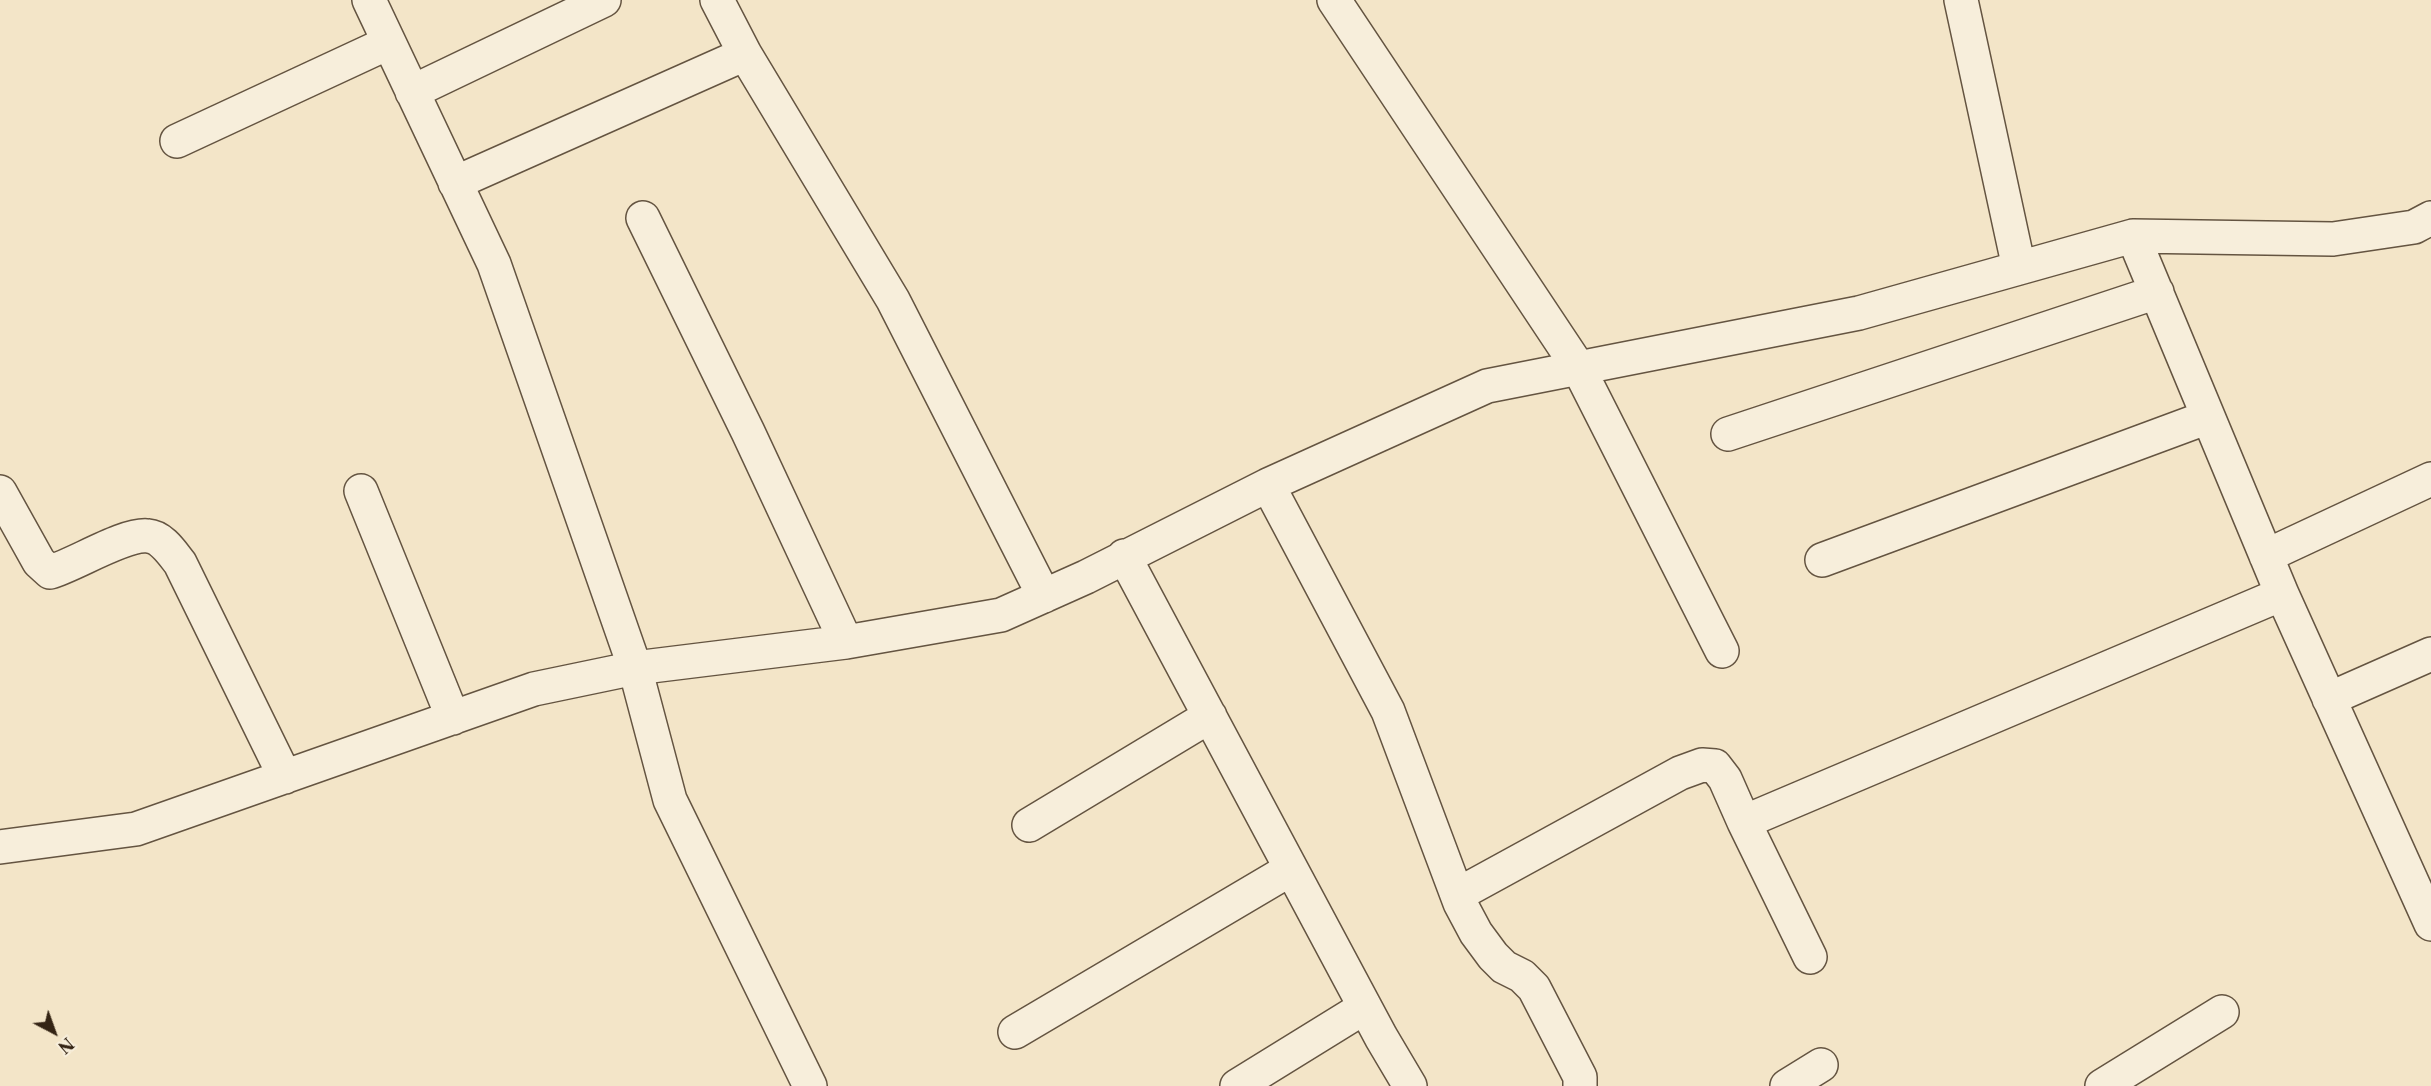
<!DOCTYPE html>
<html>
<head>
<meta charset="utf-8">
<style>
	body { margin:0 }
	#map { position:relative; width:2431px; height:1086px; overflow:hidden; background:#f3e5c8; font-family:"Libre Caslon Text",serif }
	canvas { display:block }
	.north { position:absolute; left:24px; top:1002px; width:60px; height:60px; -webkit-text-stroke:4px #f7eedb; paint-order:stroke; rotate:139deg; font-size:16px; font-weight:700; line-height:24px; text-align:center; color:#342414 }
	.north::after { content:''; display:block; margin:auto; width:21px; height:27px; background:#342414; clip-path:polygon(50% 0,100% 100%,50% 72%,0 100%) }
</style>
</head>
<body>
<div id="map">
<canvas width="2431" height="1086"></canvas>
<div class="north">N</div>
</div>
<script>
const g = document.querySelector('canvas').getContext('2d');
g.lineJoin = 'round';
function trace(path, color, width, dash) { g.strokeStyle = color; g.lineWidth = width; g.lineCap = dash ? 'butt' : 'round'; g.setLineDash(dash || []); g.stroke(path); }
const minor = new Path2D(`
	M 369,0 L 494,264 L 635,668 L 670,800 L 810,1086
	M 717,0 L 745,54 L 893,300 L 1044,596
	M 1334,0 L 1578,367 L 1722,651
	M 1961,0 L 2019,268
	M 412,92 L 604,0
	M 177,141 L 388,43
	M 455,183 L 745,54
	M 643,218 L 748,432 L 846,642
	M 2133,236 L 2282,594 L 2431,924
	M 1728,434 L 2157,292
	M 1268,485 L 1388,711 L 1460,903 L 1476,933 L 1493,956 L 1504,967 L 1522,976 L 1534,988 L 1580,1077 L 1580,1086
	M 361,491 L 453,718
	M 0,492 L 39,562 L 50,572 C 75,565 125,533 148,536 C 162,537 172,553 180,563 L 285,777
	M 1124,556 L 1381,1037 L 1410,1086
	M 2266,556 L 2431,479
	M 1822,560 L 2208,417
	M 2329,699 L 2431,654
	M 1744,822 L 2282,594
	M 1029,825 L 1210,716
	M 0,847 L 136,829 L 534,689 L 635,668 L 846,642 L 1001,615 L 1086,577 L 1268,485 L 1487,386 L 1859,313 L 2133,236 L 2333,239 L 2414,227 L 2431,218
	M 1457,895 L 1680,773 L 1702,765 L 1715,766 L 1725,779 L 1744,822 L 1810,957
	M 1015,1032 L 1291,869
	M 1237,1086 L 1365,1007
	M 1787,1086 L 1821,1065
	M 2102,1086 L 2222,1012`);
trace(minor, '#645441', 36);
trace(minor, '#f7eedb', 33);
</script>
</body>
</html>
